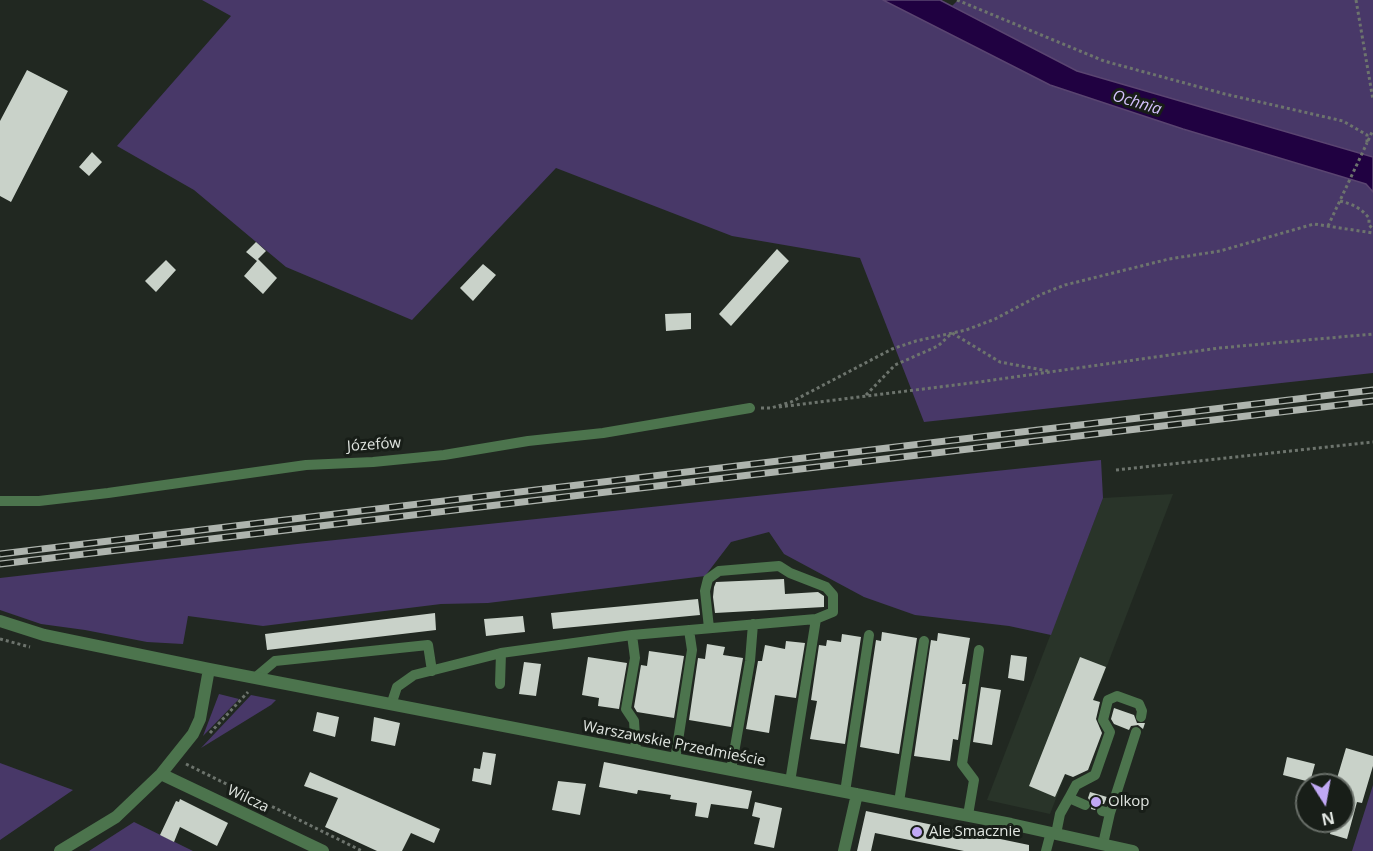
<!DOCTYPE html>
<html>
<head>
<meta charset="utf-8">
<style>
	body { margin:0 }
	#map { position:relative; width:1373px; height:851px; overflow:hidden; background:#212821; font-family:"Open Sans",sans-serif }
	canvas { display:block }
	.north { position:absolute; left:1295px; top:773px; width:60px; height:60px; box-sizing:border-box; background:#181e18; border:2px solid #686e68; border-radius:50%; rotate:169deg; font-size:16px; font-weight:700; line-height:24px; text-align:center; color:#e0e5e0 }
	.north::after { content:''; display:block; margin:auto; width:21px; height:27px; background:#c0a8f4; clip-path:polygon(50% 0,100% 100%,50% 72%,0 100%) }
</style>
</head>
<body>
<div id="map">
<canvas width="1373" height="851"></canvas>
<div class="north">N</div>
</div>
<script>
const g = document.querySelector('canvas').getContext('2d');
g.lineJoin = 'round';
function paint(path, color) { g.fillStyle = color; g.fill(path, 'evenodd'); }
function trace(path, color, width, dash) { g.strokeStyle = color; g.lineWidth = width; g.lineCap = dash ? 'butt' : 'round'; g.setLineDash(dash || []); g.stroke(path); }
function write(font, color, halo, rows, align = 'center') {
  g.font = font + ' "Open Sans",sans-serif'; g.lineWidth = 6; g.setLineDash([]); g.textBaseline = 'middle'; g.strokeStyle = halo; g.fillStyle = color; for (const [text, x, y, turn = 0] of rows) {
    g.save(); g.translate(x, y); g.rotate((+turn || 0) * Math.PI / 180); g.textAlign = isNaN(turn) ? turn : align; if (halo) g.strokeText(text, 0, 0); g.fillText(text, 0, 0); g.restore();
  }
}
paint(new Path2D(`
	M 1173,494 L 1050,814 L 987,800 L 1103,498 Z`), '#293429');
paint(new Path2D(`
	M 202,0 L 883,0 L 1050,85 L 1183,129 L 1366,184 L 1373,192 L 1373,373 L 924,422 L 860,258 L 732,236 L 556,168 L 412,320 L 286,267 L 194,190 L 117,146 L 231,16 Z
	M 958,0 L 1373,0 L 1373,157 L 1077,71 L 952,6 Z
	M 1101,460 L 1103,498 L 1051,635 L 1009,626 L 915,615 L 864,597 L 784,554 L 769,532 L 731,542 L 705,576 L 488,603 L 441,604 L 263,626 L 188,616 L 183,644 L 147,642 L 85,630 L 41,624 L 0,610 L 0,578 L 297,544 Z
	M 219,694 L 239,699 L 203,736 Z
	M 251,695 L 276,700 L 271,705 L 201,748 Z
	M 0,763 L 73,790 L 0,840 Z
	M 1373,785 L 1373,851 L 1352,851 Z
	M 134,822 L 193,851 L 89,851 Z`), '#483868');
const water = new Path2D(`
	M 883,0 L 940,0 L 1077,71 L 1373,157 L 1373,192 L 1366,184 L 1183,129 L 1050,85 Z`);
paint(water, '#200141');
trace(water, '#5a4571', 1.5);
paint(new Path2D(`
	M 27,70 L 68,91 L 11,202 L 0,196 L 0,121 Z
	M 92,152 L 102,162 L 89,176 L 79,167 Z
	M 256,242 L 266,251 L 258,259 L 277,278 L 263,294 L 244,276 L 257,261 L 246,252 Z
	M 777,249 L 789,261 L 731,326 L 719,314 Z
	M 166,260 L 176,270 L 156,292 L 145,281 Z
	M 483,264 L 496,275 L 473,301 L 460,288 Z
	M 691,313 L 691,329 L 666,331 L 665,314 Z
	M 784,579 L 785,594 L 818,592 L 824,596 L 824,607 L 715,613 L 713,597 L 714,587 L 716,582 Z
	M 698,599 L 700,615 L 553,629 L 551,613 Z
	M 435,613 L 436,630 L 267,650 L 265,634 Z
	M 523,616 L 525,632 L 486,636 L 484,619 Z
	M 882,632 L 917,638 L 899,754 L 860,747 L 876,640 L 881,641 Z
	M 938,633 L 970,638 L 962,684 L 966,684 L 958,740 L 953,739 L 950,761 L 914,756 L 931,640 L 937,641 Z
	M 842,634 L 861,637 L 845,744 L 810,739 L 817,701 L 811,700 L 819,645 L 826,646 L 827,640 L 841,642 Z
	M 786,641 L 805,643 L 796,698 L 775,695 L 769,733 L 746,729 L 758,661 L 762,661 L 765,645 L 785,649 Z
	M 707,644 L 725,647 L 723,655 L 743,658 L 731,727 L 689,720 L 698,658 L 705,659 Z
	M 649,651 L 684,656 L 674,718 L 637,712 L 634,707 L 641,665 L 647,666 Z
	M 1011,655 L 1027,657 L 1024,681 L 1008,678 Z
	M 588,657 L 627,663 L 619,709 L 598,706 L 599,698 L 582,695 Z
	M 1080,657 L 1106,667 L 1093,700 L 1100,702 L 1096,719 L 1102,733 L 1088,770 L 1073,777 L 1065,774 L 1055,797 L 1029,786 Z
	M 524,662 L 541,664 L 536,696 L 519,694 Z
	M 981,687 L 1001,690 L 992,745 L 973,742 Z
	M 1114,708 L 1134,715 L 1137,723 L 1145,723 L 1143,729 L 1138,725 L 1131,726 L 1129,730 L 1114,724 L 1111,719 Z
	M 317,712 L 339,717 L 335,737 L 313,731 Z
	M 374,717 L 400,723 L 395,746 L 371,741 Z
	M 1346,748 L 1373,756 L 1373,766 L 1362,803 L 1357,802 L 1347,839 L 1330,834 L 1333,821 L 1343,821 L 1343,785 L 1335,785 Z
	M 483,752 L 496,754 L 491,785 L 472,781 L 474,768 L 480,769 Z
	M 1287,757 L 1315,764 L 1310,782 L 1283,775 Z
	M 604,762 L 752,791 L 748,809 L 711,804 L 708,818 L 695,816 L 697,803 L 670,799 L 671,795 L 638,790 L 637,794 L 599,787 Z
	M 310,772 L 440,829 L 434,843 L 411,833 L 402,851 L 377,851 L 325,827 L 338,798 L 304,786 Z
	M 558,781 L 586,784 L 580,815 L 552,810 Z
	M 1090,792 L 1107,797 L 1104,804 L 1099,804 L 1095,810 L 1091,809 L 1092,804 L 1088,798 Z
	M 180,799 L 228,823 L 217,846 L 180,827 L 174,842 L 160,835 L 176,801 L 179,802 Z
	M 755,802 L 782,808 L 774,848 L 754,844 L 760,818 L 752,816 Z
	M 866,811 L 1029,845 L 1029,851 L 964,851 L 875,833 L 871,851 L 857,851 Z`), '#c9d2c9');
trace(new Path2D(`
	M 957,0 L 1104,61 L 1225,94 L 1343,121 L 1367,135 L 1367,143 L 1373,130
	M 1356,0 L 1373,100
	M 1340,201 C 1352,204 1361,208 1369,218 L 1369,225 L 1373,229
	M 1328,226 L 1367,143
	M 866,395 L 895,365 L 938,346 L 952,333 L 1000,362 L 1048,371
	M 779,407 L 979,382 L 1219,348 L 1373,334
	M 761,408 L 771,408 L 791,402 L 892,349 L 916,341 L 966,330 L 995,319 L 1042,294 L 1065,285 L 1169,259 L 1220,251 L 1314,224 L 1373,233
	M 1116,470 L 1373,442
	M 0,639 L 30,647
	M 210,733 L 248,692
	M 186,764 L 362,851`), '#6d746d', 3, [3, 3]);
trace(new Path2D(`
	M 0,501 L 39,501 L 108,493 L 306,465 L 373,462 L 444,455 L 528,441 L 603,433 L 750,408
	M 709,628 L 705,591 L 708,579 L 719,571 L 779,566 L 790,573 L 826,587 L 833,595 L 833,612 L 816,619
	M 632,635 L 635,658 L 626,709 L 634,721 L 636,752
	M 256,677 L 275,661 L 428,645 L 432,671
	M 500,684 L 501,653 L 632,635 L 816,619 L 790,782
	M 391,705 L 397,687 L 414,675 L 501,653
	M 675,760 L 692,650 L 689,630
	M 731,770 L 750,661 L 753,624
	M 845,792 L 869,635
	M 1069,798 L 1076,785 L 1095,775 L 1110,732 L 1103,720 L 1108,700 L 1117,696 L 1139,704 L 1142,711 L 1141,717
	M 899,802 L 924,641
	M 1102,811 L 1110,813 L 1103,844
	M 1110,813 L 1136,732
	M 968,815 L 974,780 L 962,764 L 979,650
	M 1056,834 L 1060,814 L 1069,798 L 1085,805
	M 1046,851 L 1051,832`), '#4c744d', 10);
trace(new Path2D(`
	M 0,621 L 44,635 L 209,669 L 1011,824 L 1133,851
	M 161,774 L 323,851
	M 60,851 L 116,817 L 161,774 L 193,734 L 200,719 L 209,669
	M 844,851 L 857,794`), '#4c744d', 12);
const rail = new Path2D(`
	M 0,554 L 1373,390
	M 0,564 L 1373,401`);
trace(rail, '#aeb4ae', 7);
trace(rail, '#181e18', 4.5, [14]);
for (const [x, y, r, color] of [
	[1096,802,6,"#c0a8f4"],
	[917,832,6,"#c0a8f4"]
]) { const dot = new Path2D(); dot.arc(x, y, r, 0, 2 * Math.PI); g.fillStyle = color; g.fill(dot); trace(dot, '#181e18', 2); }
write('15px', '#e0e5e0', '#181e18', [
	["Józefów",374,445,-4],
	["Warszawskie Przedmieście",674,744,11],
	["Wilcza",248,799,25]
]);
write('15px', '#e0e5e0', '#181e18', [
	["Olkop",1108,802],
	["Ale Smacznie",929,832]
], 'left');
write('italic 16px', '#d3c1fc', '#181e18', [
	["Ochnia",1137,103,17]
]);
</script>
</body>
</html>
